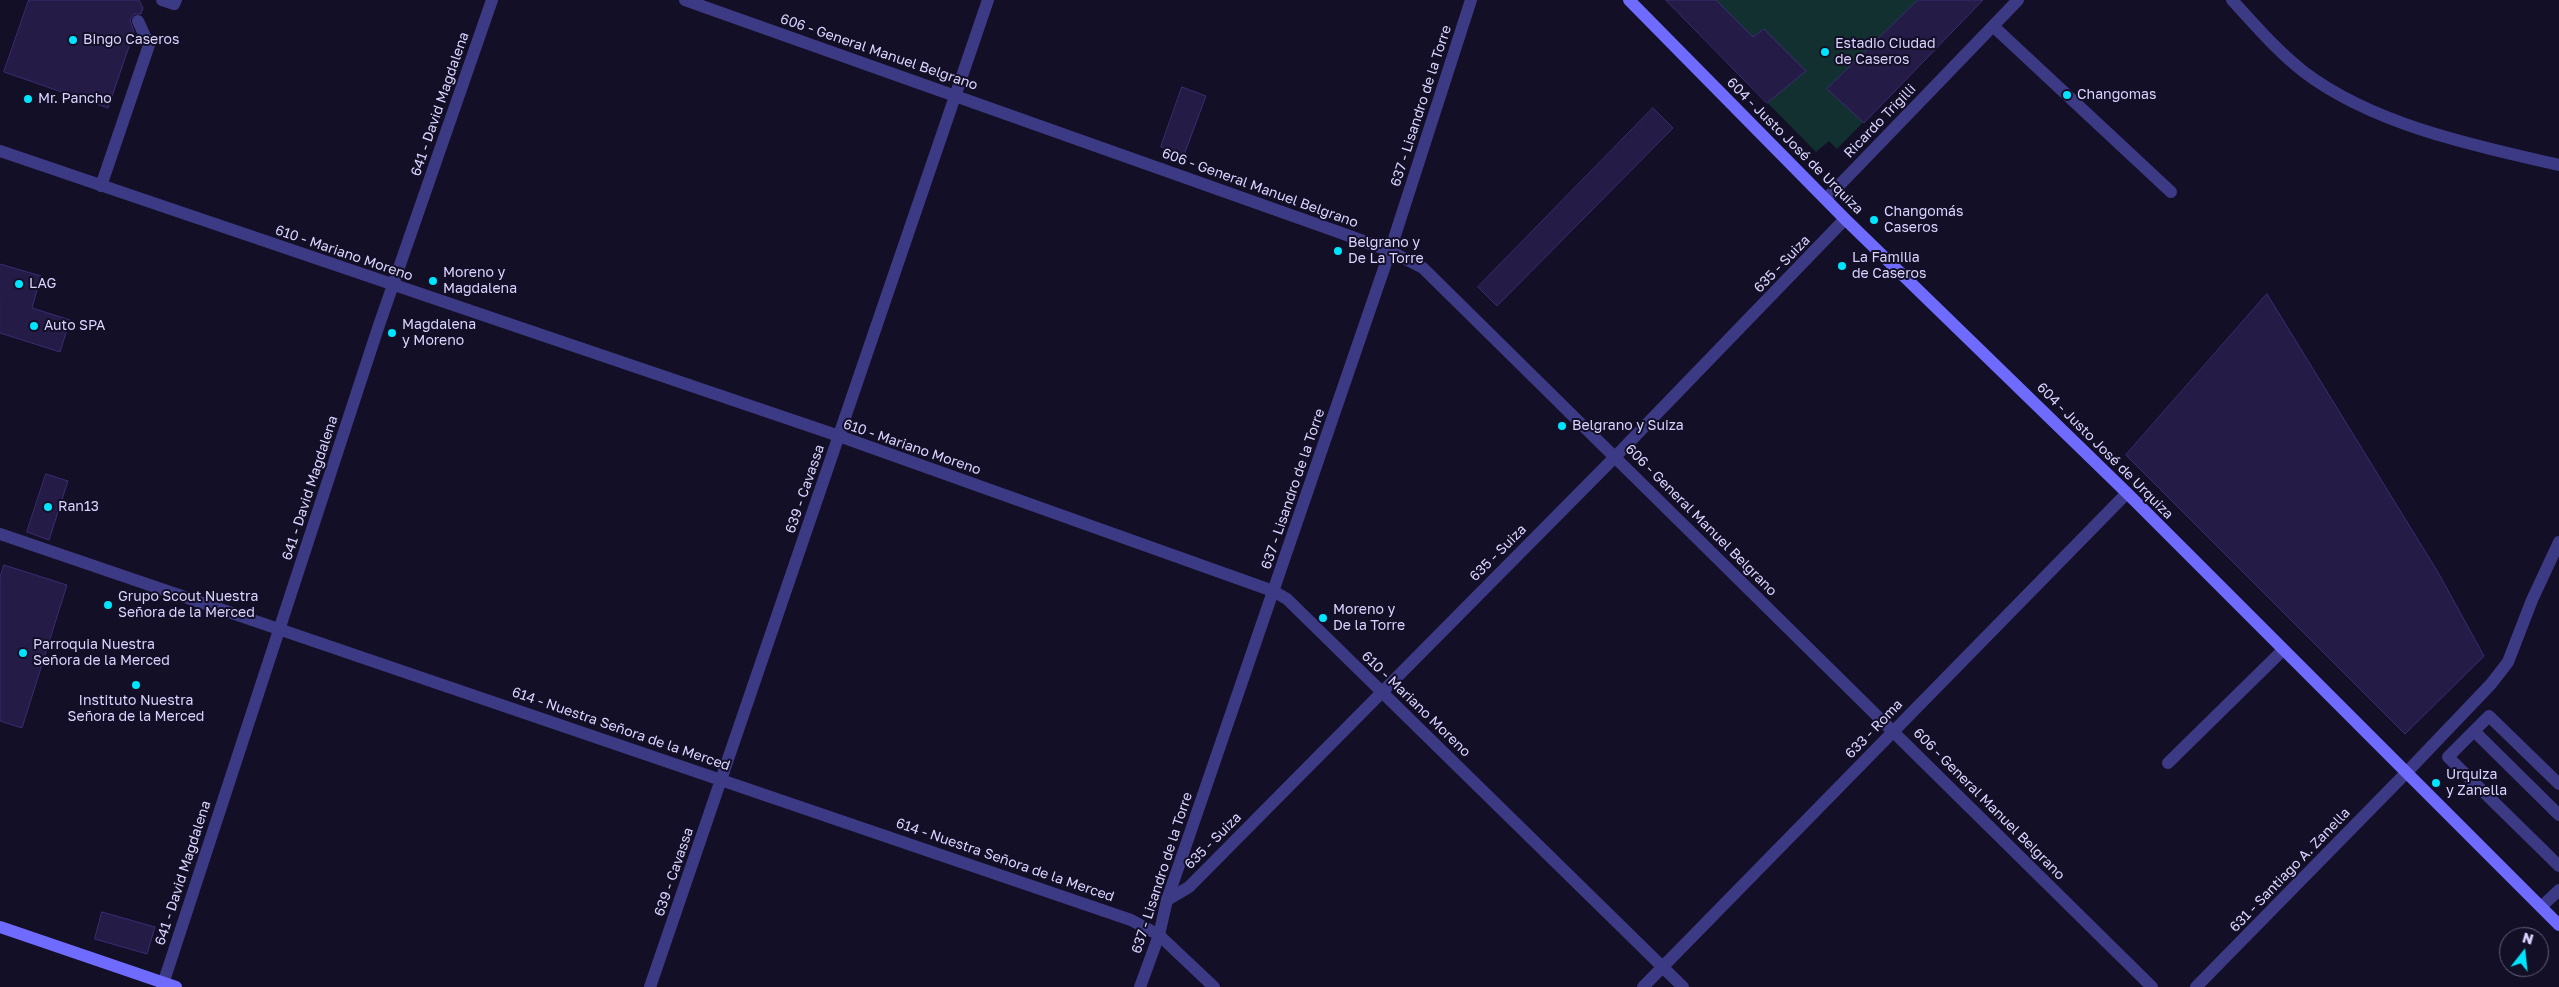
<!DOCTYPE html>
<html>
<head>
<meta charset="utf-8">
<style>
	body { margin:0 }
	#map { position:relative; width:2559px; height:987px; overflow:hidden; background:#130f26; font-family:"Golos Text",sans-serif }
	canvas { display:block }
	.north { position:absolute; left:2499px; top:927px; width:50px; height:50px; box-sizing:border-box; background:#130f26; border:1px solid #625e7d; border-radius:50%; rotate:16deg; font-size:14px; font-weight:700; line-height:20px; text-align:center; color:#d9d4ff }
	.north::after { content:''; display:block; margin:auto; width:18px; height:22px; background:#00e5ff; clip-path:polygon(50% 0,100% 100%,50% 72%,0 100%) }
</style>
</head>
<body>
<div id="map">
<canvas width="2559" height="987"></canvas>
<div class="north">N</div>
</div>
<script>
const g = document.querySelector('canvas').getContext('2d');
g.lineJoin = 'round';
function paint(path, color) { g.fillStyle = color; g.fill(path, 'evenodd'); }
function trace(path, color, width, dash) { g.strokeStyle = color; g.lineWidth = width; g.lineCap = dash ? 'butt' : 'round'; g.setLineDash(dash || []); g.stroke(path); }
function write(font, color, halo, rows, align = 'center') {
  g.font = font + ' "Golos Text",sans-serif'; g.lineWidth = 4; g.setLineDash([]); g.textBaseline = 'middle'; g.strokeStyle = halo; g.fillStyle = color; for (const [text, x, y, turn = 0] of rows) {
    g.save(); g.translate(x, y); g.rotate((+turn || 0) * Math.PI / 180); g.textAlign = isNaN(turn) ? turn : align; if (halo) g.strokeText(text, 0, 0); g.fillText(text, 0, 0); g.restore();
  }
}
paint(new Path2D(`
	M 1666,0 L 1983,0 L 1837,149 L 1829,141 L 1816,152 Z`), '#12302f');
const building = new Path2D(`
	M 29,0 L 139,0 L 143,8 L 141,14 L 134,14 L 130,20 L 134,32 L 108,108 L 4,72 Z
	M 1666,0 L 1716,0 L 1753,37 L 1764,29 L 1806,71 L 1767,103 Z
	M 1918,0 L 1983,0 L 1864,123 L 1827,89 Z
	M 1182,87 L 1206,96 L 1184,155 L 1161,147 Z
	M 1653,108 L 1673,128 L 1497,306 L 1478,287 Z
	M 0,264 L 41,276 L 32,308 L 70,320 L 60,352 L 0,333 Z
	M 2267,294 L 2439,574 L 2484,656 L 2405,734 L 2126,455 Z
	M 46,474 L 68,481 L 49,540 L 27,532 Z
	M 4,565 L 67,585 L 22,728 L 0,721 L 0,578 Z
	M 102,912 L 155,927 L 147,954 L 95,939 Z`);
paint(building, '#241b47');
trace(building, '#3b2d73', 1);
trace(new Path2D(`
	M 162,0 L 174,4 L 176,0
	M 1993,26 L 2171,192
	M 101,186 L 149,45 L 138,21
	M 2474,731 L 2559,815
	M 2168,763 L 2283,650
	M 2406,773 L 2491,684 L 2508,662 L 2532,600 L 2559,542
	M 2559,784 L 2489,716 L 2448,757 L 2559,866
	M 2541,907 L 2559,890`), '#3d3a85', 12);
trace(new Path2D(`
	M 2232,0 C 2255,25 2277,51 2304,72 C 2374,125 2475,146 2559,165
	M 0,151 L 839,436 L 1273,591 L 1287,599 L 1683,987
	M 1826,199 L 2018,0
	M 0,534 L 1131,920 L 1159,935 L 1214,987
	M 1167,900 L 1189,887 L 1615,457 L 1845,219
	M 162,987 L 378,328 L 492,0
	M 650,987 L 988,0
	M 1643,987 L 2127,493
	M 2196,987 L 2406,773`), '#3d3a85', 12);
trace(new Path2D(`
	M 685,0 L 1344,234 L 1390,251 L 1423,268 L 2152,987
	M 1140,987 L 1159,935 L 1167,900 L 1390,251 L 1471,0`), '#3d3a85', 12);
trace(new Path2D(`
	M 1629,0 L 1845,219 L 2127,493 L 2559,925
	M 0,927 L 176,987`), '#6f6bff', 12);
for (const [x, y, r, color] of [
	[73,40,5,"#00e5ff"],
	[1825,52,5,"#00e5ff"],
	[2067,95,5,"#00e5ff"],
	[28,99,5,"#00e5ff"],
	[1874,220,5,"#00e5ff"],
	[1338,251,5,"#00e5ff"],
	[1842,266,5,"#00e5ff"],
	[433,281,5,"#00e5ff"],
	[19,284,5,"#00e5ff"],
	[34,326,5,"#00e5ff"],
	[392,333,5,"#00e5ff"],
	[1562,426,5,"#00e5ff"],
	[48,507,5,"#00e5ff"],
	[108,605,5,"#00e5ff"],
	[1323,618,5,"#00e5ff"],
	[23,653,5,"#00e5ff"],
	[136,685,5,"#00e5ff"],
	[2436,783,5,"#00e5ff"]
]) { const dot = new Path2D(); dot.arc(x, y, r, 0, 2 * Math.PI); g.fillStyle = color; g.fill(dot); trace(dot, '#130f26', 2); }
write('14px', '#d9d4ff', '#130f26', [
	["Bingo Caseros",83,40],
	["Estadio Ciudad",1835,44],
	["de Caseros",1835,60],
	["Changomas",2077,95],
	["Mr. Pancho",38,99],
	["Changomás",1884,212],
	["Caseros",1884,228],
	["Belgrano y",1348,243],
	["De La Torre",1348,259],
	["La Familia",1852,258],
	["de Caseros",1852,274],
	["Moreno y",443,273],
	["Magdalena",443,289],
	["LAG",29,284],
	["Magdalena",402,325],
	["y Moreno",402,341],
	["Auto SPA",44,326],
	["Belgrano y Suiza",1572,426],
	["Ran13",58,507],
	["Grupo Scout Nuestra",118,597],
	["Señora de la Merced",118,613],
	["Moreno y",1333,610],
	["De la Torre",1333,626],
	["Parroquia Nuestra",33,645],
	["Señora de la Merced",33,661],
	["Instituto Nuestra",136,701,"center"],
	["Señora de la Merced",136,717,"center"],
	["Urquiza",2446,775],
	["y Zanella",2446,791]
], 'left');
write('14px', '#d9d4ff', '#130f26', [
	["606 - General Manuel Belgrano",879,52,19],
	["641 - David Magdalena",440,104,-71],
	["637 - Lisandro de la Torre",1421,106,-72],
	["Ricardo Trigilli",1880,121,-46],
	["604 - Justo José de Urquiza",1795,146,45],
	["606 - General Manuel Belgrano",1260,188,20],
	["610 - Mariano Moreno",344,253,19],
	["635 - Suiza",1782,264,-46],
	["610 - Mariano Moreno",912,447,19],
	["604 - Justo José de Urquiza",2105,451,45],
	["641 - David Magdalena",310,488,-72],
	["639 - Cavassa",805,489,-71],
	["637 - Lisandro de la Torre",1293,489,-71],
	["606 - General Manuel Belgrano",1701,520,45],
	["635 - Suiza",1498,553,-45],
	["610 - Mariano Moreno",1416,704,44],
	["614 - Nuestra Señora de la Merced",621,729,19],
	["633 - Roma",1874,729,-46],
	["606 - General Manuel Belgrano",1989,804,45],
	["635 - Suiza",1213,841,-45],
	["614 - Nuestra Señora de la Merced",1005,860,19],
	["631 - Santiago A. Zanella",2290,870,-46],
	["639 - Cavassa",674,872,-71],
	["641 - David Magdalena",183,873,-72],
	["637 - Lisandro de la Torre",1162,873,-72]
]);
</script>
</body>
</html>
